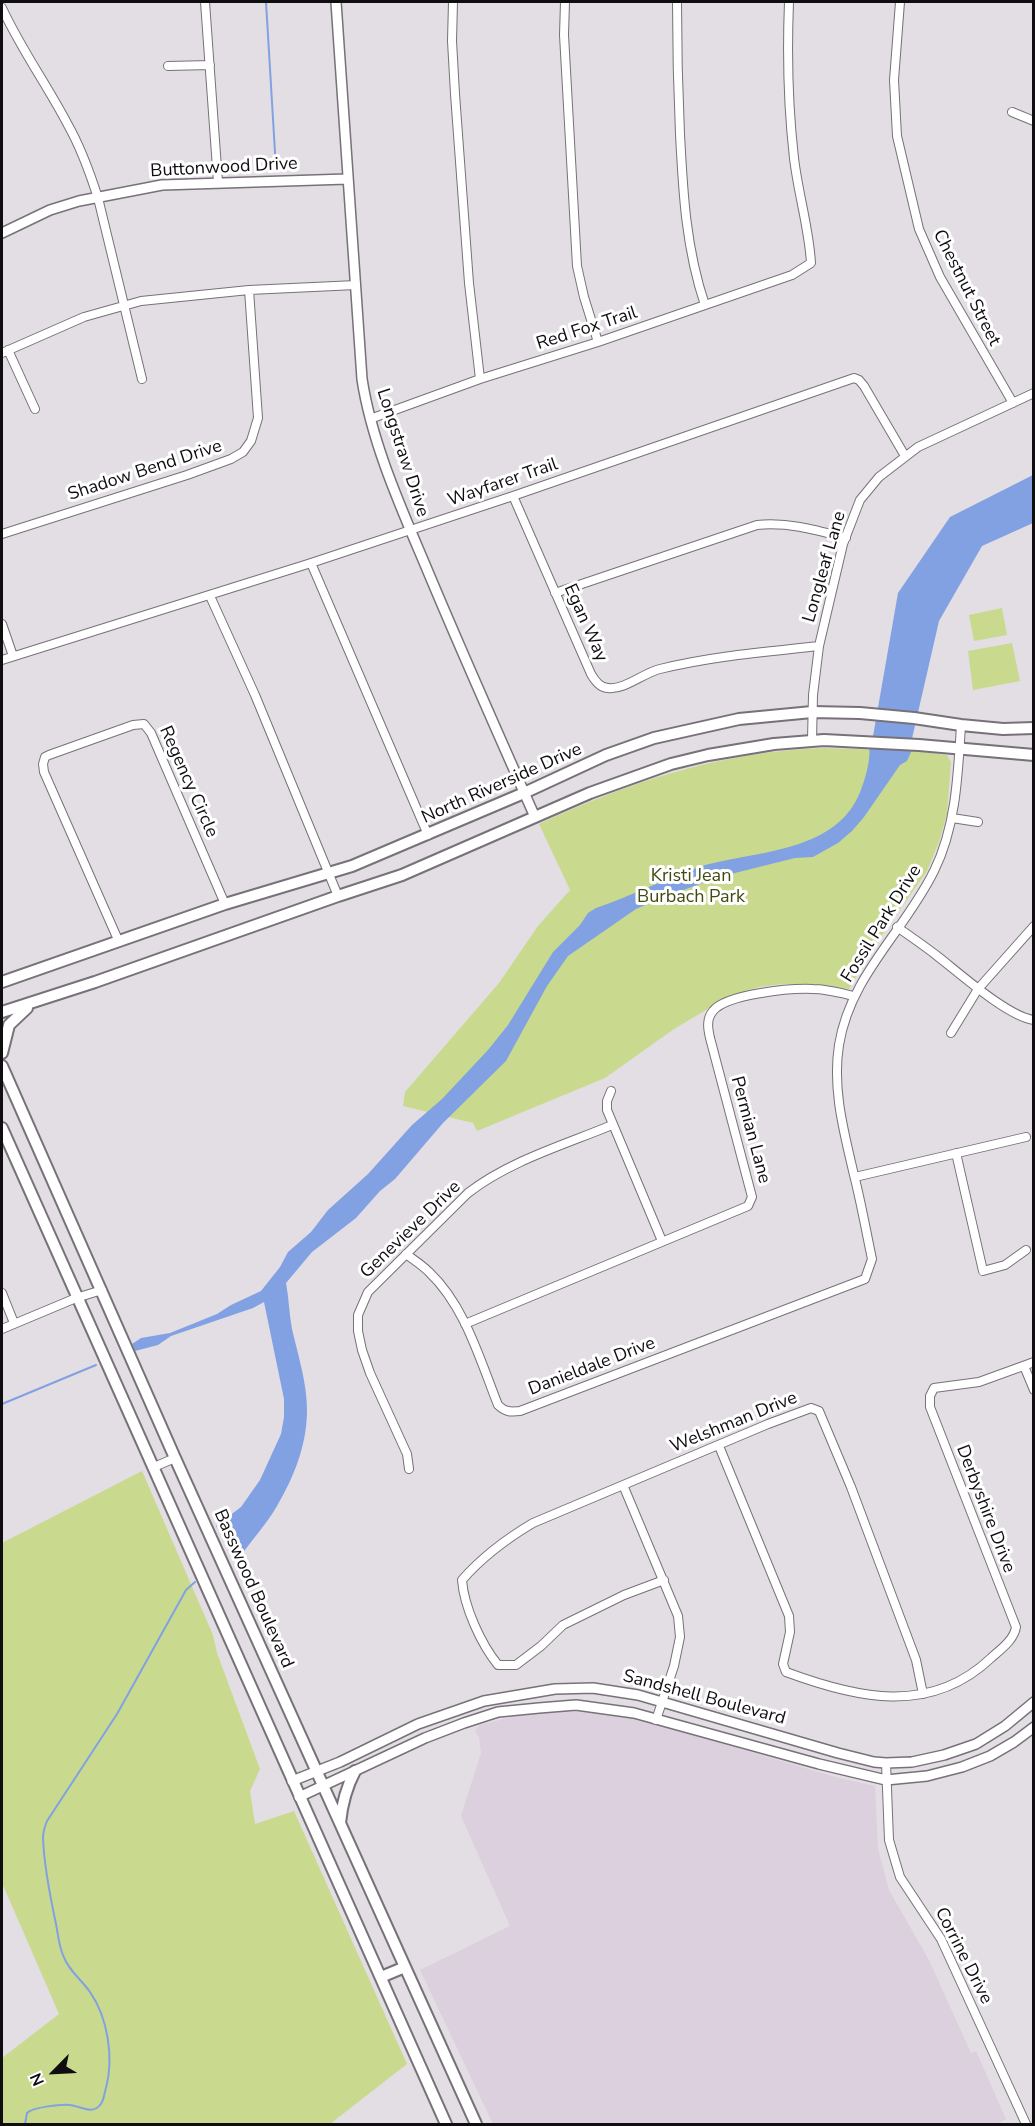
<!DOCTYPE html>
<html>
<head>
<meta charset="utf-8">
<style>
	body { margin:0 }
	#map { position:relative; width:1035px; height:2126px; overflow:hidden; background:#e3dde4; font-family:"Nunito Sans",sans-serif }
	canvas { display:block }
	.frame { position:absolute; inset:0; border:3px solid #0f0d10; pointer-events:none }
	.north { position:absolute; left:24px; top:2042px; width:60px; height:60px; -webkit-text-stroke:4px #fff; paint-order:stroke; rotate:246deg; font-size:16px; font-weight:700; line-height:24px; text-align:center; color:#0f0d10 }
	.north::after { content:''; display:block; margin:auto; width:21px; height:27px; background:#0f0d10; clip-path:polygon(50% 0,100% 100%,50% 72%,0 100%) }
</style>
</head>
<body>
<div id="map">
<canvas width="1035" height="2126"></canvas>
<div class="frame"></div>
<div class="north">N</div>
</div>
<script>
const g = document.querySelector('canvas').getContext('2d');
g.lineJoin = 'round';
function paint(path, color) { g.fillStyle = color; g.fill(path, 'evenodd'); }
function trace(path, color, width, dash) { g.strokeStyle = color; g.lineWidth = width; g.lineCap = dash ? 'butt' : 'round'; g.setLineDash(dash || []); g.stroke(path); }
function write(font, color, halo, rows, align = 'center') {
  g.font = font + ' "Nunito Sans",sans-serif'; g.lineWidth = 6; g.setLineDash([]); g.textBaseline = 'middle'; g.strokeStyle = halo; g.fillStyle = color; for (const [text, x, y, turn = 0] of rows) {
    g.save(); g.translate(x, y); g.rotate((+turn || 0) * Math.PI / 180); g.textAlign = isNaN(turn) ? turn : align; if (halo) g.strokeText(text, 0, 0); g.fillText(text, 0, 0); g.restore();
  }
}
paint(new Path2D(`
	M 548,1711 L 606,1713 L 632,1717 L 839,1778 L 875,1786 L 878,1848 L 889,1890 L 929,1960 L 971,2053 L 976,2051 L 1006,2119 L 999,2123 L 999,2124 L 493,2124 L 420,1970 L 510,1926 L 461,1816 L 481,1753 L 479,1737 L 475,1731 L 480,1725 L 515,1716 Z`), '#dcd0de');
paint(new Path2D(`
	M 1002,608 L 1007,635 L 974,641 L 969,615 Z
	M 1012,643 L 1020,681 L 973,690 L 968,651 Z
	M 823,748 L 914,751 L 947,755 L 951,762 L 947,814 L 939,842 L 927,871 L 871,951 L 849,989 L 811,984 L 783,984 L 759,987 L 728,997 L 674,1029 L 605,1078 L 477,1131 L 473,1123 L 403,1106 L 405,1092 L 499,983 L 538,926 L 570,890 L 539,824 C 633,781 719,752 823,748 Z
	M 142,1471 L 213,1635 L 217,1653 L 260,1769 L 250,1791 L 255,1824 L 294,1811 L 407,2064 L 330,2124 L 2,2124 L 2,2058 L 59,2014 L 2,1883 L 2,1543 Z`), '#c9da8f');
paint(new Path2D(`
	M 1033,475 L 1033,523 L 982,546 L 939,621 L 911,743 L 915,743 L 907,761 L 900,765 L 864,817 L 852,831 L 838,843 L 813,857 L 795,858 L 719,877 L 667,896 L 636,909 L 568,956 L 547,986 L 506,1061 L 443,1123 L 395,1179 L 380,1191 L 356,1218 L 312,1252 L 286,1283 C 289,1298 289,1314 292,1329 C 298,1355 307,1383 307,1410 C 307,1445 294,1477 277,1506 C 266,1525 251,1541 239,1558 L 216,1526 L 241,1507 L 260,1480 L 281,1434 L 284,1417 L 284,1399 L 264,1302 L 253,1308 L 171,1336 L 158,1345 L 135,1351 L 132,1344 L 141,1338 L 170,1333 L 217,1314 L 231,1305 L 261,1291 L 280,1267 L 288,1252 L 311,1232 L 328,1210 L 368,1174 L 412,1125 L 442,1099 L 488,1050 L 508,1025 L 553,952 L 580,925 L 588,913 L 596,908 C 632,896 666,878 702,866 C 758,850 840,853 862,787 C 867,773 871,757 869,743 L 872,742 L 898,593 L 950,517 Z`), '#81a1e3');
trace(new Path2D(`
	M 266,2 L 276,169
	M 2,1404 L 96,1365
	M 25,2124 L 27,2113 C 33,2107 62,2104 70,2105 C 80,2106 92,2115 100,2105 C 104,2101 104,2094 106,2088 C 114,2058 108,2018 90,1992 C 81,1979 68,1970 63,1955 C 59,1946 58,1934 56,1924 C 50,1896 44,1867 43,1838 C 43,1832 45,1826 47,1821 L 117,1714 L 186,1590 L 195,1582`), '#81a1e3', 2);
const minor = new Path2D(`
	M 205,2 L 218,182
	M 453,2 L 452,41 L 455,94 L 469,283 L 480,379
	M 565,2 L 564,35 L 577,266 L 584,297 L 598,342
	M 677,2 C 677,46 678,90 680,134 C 683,193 686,249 705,305
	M 900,2 L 894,80 L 897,136 L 919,229 L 940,277 L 1013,403
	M 2,8 C 21,49 47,85 68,125 C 81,148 90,173 98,198 L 142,379
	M 168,66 L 210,65
	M 1012,112 L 1034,121
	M 8,350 L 35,409
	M 2,353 L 84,317 L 141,301 L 249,290 L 356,285
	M 370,419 L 480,379 L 598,342 L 792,275 L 811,263 C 809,228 798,193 794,158 C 788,106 787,53 789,2
	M 513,496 L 591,674 C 595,681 600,688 608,688 C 625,690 643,673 660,669 C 712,656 765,652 819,646
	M 2,534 L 187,475 L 231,459 L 243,452 L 251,441 L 258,418 L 249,290
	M 311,563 L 428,835
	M 555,593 L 757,525 C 789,522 816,530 846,538
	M 210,596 L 255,695 L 338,896
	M 2,624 L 13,656
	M 2,660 L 311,563 L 513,496 L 854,378 L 859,380 L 864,386 L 905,456
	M 812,740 L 813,695 L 819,646 L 843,544 L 860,500 L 879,477 L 918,447 L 1034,393
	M 952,818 L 978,822
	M 897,927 C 910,936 923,945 936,955 C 958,972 1008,1017 1034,1020
	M 119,942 L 44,772 L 43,764 L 45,757 L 49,755 L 133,725 L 144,724 L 151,733 L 225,904
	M 951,1033 L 978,989 L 1034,926
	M 611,1091 L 607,1101 L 607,1110 L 662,1241
	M 956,1153 L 983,1271 L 1005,1265 L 1026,1250
	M 855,1177 L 1026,1137
	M 406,1254 C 414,1260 422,1265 429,1272 C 465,1306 480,1360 498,1405 C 505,1412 510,1412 520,1411 L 865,1279 L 872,1259 C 866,1231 861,1202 854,1175 C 844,1132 832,1089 839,1045 C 850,976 904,932 934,871 C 956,827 958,774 961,725
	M 2,1293 L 14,1323
	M 465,1324 L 748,1206 L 752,1197 L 710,1038 C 708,1029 706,1019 713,1011 C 726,994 791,988 813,989 C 826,989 841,993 854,996
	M 2,1329 L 76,1298 L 102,1290
	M 1024,1366 L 1034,1390
	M 719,1446 L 789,1616 L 790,1632 L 783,1664 L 786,1672 C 856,1698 930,1716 991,1658 C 1001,1649 1014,1640 1016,1627 L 930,1407 L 930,1396 L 934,1388 L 979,1382 L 1034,1362
	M 154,1467 L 175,1458
	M 409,1469 L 407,1454 L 370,1373 L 362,1350 L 358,1331 L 358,1315 L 368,1292 L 468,1193 C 509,1161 564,1145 612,1125
	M 623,1485 L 678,1616 L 680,1637 L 674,1666 L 656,1720
	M 664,1580 L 624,1595 L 563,1625 L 541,1646 L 516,1665 L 498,1665 C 481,1644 464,1607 462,1580 C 483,1556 506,1539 533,1523 L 768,1424 L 811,1408 L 819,1411 L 851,1487 L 916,1660 L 923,1694
	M 886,1763 L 889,1840 L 900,1877 L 941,1939 L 1026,2124`);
const tertiary = new Path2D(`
	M 336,2 L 362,379 C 372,445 403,512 429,574 C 463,655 499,736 535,817
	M 2,233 L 50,210 L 79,201 L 162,185 L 347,179
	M 292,1781 L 340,1762 L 418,1724 L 484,1701 L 555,1689 L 593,1688 L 638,1695 L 838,1753 L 874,1762 L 886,1763 L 912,1762 L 944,1755 L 976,1744 L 1005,1726 L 1034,1702
	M 299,1797 L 425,1738 L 464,1723 L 498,1712 L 539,1708 L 576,1705 L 634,1713 L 819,1764 L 886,1780 L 927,1776 L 962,1767 L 990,1756 L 1014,1742 L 1034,1727`);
const secondary = new Path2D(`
	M 2,982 L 225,904 L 352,866 L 524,793 L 606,755 L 654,738 L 739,719 L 812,712 L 860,713 L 914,718 L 961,725 L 1003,729 L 1034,728
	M 2,1012 L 95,982 L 338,896 L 402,875 L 590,793 L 671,764 L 708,755 L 774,744 L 824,740 L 919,745 L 1034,755
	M 2,1053 L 9,1025 L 27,1008
	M 2,1066 L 175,1458 L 476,2124
	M 2,1128 L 446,2124
	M 340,1823 C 342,1803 346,1788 355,1771
	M 381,1977 L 405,1967`);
trace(minor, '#777178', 10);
trace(tertiary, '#777178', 12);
trace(secondary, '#777178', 14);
trace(minor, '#fff', 8);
trace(tertiary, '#fff', 9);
trace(secondary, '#fff', 10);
write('18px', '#0f0d10', '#fff', [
	["Buttonwood Drive",224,168,-3],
	["Chestnut Street",966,288,63],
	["Red Fox Trail",587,329,-18],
	["Longstraw Drive",402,453,72],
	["Shadow Bend Drive",145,471,-18],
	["Wayfarer Trail",503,483,-19],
	["Longleaf Lane",825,567,-74],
	["Egan Way",585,623,66],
	["Regency Circle",188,782,66],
	["North Riverside Drive",502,784,-24],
	["Fossil Park Drive",882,924,-58],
	["Permian Lane",750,1130,75],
	["Genevieve Drive",411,1230,-44],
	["Danieldale Drive",592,1367,-21],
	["Welshman Drive",734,1423,-22],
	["Derbyshire Drive",985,1509,69],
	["Basswood Boulevard",253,1589,66],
	["Sandshell Boulevard",704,1698,15],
	["Corrine Drive",963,1956,63]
]);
write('18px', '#414b11', '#fff', [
	["Kristi Jean",691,877],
	["Burbach Park",691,898]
]);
</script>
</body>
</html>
